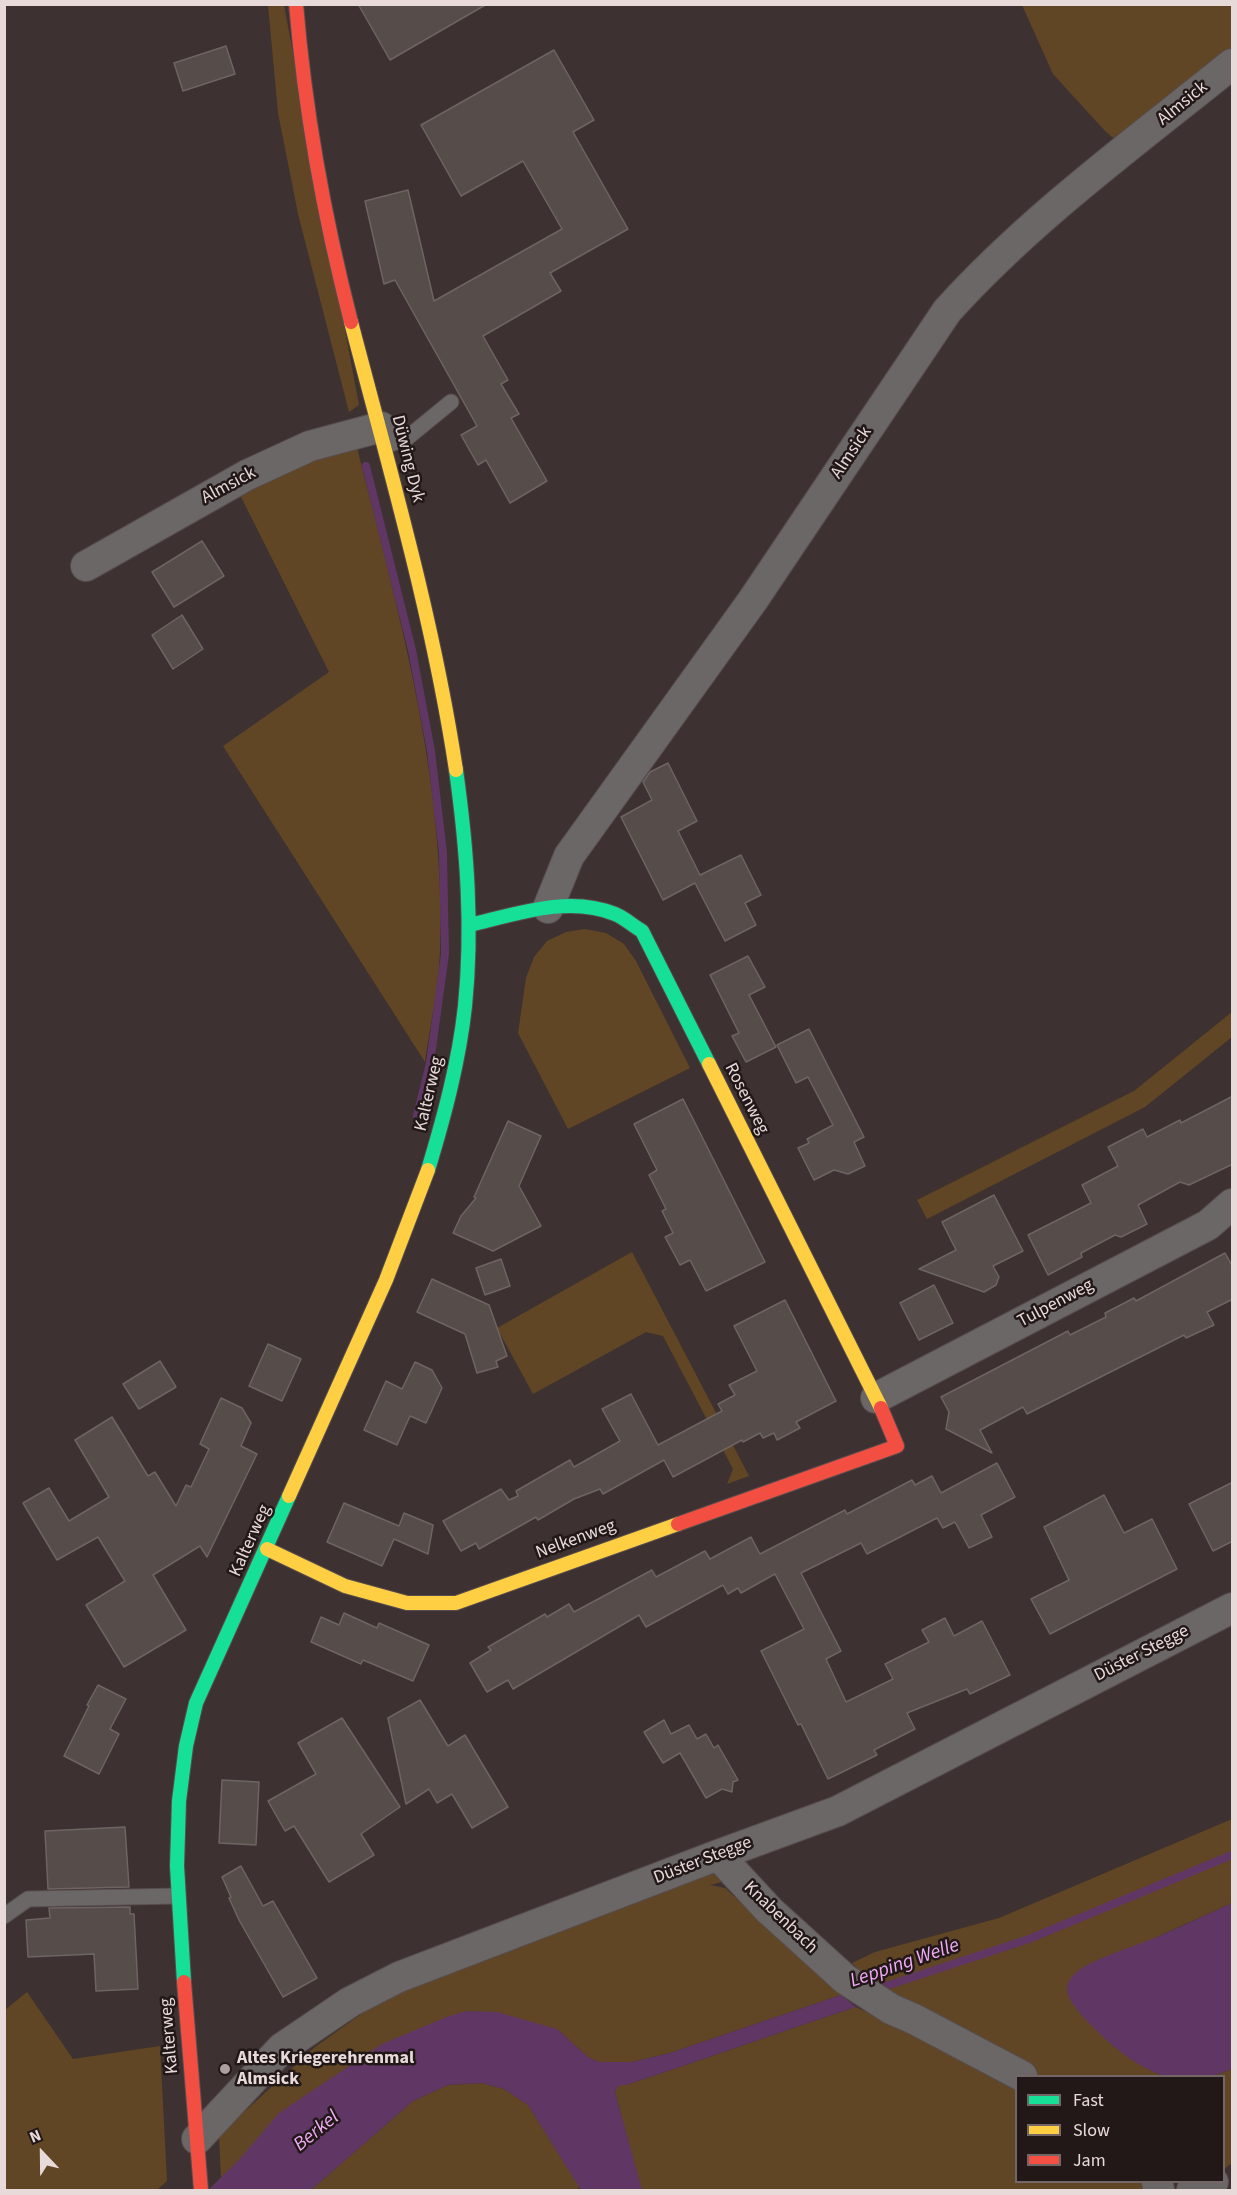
<!DOCTYPE html>
<html>
<head>
<meta charset="utf-8">
<style>
	body { margin:0 }
	#map { position:relative; width:1237px; height:2195px; overflow:hidden; background:#3d3131; font-family:"Source Sans 3",sans-serif }
	canvas { display:block }
	.frame { position:absolute; inset:0; border:6px solid #e9dada; pointer-events:none }
	.legend { position:absolute; left:1015px; top:2075px; width:210px; height:108px; box-sizing:border-box; background:#221818; border:2px solid #726666; margin:0; padding:8px 10px; list-style:none; font-size:18px; color:#e9dada }
	.legend li { display:flex; align-items:center; gap:12px; height:30px }
	.legend b { width:30px; border:2px solid #726666 }
	.north { position:absolute; left:12px; top:2123px; width:60px; height:60px; -webkit-text-stroke:4px #221818; paint-order:stroke; rotate:338deg; font-size:16px; font-weight:700; line-height:24px; text-align:center; color:#e9dada }
	.north::after { content:''; display:block; margin:auto; width:21px; height:27px; background:#e9dada; clip-path:polygon(50% 0,100% 100%,50% 72%,0 100%) }
</style>
</head>
<body>
<div id="map">
<canvas width="1237" height="2195"></canvas>
<div class="frame"></div>
<ul class="legend">
<li><b style="height:8px;background:#16e098"></b>Fast</li>
<li><b style="height:8px;background:#ffcf43"></b>Slow</li>
<li><b style="height:8px;background:#f24e42"></b>Jam</li>
</ul>
<div class="north">N</div>
</div>
<script>
const g = document.querySelector('canvas').getContext('2d');
g.lineJoin = 'round';
function paint(path, color) { g.fillStyle = color; g.fill(path, 'evenodd'); }
function trace(path, color, width, dash) { g.strokeStyle = color; g.lineWidth = width; g.lineCap = dash ? 'butt' : 'round'; g.setLineDash(dash || []); g.stroke(path); }
function write(font, color, halo, rows, align = 'center') {
  g.font = font + ' "Source Sans 3",sans-serif'; g.lineWidth = 5; g.setLineDash([]); g.textBaseline = 'middle'; g.strokeStyle = halo; g.fillStyle = color; for (const [text, x, y, turn = 0] of rows) {
    g.save(); g.translate(x, y); g.rotate((+turn || 0) * Math.PI / 180); g.textAlign = isNaN(turn) ? turn : align; if (halo) g.strokeText(text, 0, 0); g.fillText(text, 0, 0); g.restore();
  }
}
paint(new Path2D(`
	M 268,5 L 284,5 L 359,405 L 349,412 L 298,214 L 278,113 Z
	M 1022,5 L 1232,5 L 1232,56 L 1119,143 L 1105,131 L 1053,74 Z
	M 355,440 C 397,606 446,776 440,950 C 439,986 430,1026 425,1062 L 223,746 L 329,672 L 235,485 Z
	M 585,929 L 606,933 L 624,944 L 636,961 L 690,1068 L 568,1129 L 518,1033 L 526,978 L 534,957 L 547,941 L 566,932 Z
	M 1232,1012 L 1232,1037 L 1145,1107 L 927,1219 L 917,1200 L 1134,1091 Z
	M 632,1252 L 749,1476 L 727,1484 L 733,1469 L 663,1336 L 646,1332 L 533,1394 L 497,1328 Z
	M 1232,1819 L 1232,1903 L 1159,1936 L 1068,1995 C 1094,2029 1123,2061 1164,2076 L 1040,2076 L 894,2003 L 852,1963 L 875,1952 L 999,1918 Z
	M 702,1873 L 719,1874 L 729,1880 L 710,1885 L 725,1888 L 841,1995 L 670,2053 L 632,2062 L 599,2062 L 588,2057 L 557,2029 L 237,2162 L 221,2179 L 219,2135 L 315,2047 L 371,2007 L 419,1980 Z
	M 27,1992 L 73,2059 L 160,2046 L 167,2181 L 157,2190 L 5,2190 L 5,2010 Z
	M 856,2007 L 1016,2085 L 1016,2182 L 1149,2182 L 1150,2190 L 641,2190 L 615,2092 L 618,2085 L 626,2085 C 703,2060 779,2032 856,2007 Z
	M 1232,2069 L 1232,2163 L 1224,2169 L 1224,2076 L 1213,2076 Z
	M 482,2083 L 504,2089 L 528,2105 L 580,2187 L 576,2190 L 311,2190 L 413,2101 L 448,2085 Z`), '#604624');
paint(new Path2D(`
	M 1232,1903 L 1232,2069 L 1213,2076 L 1164,2076 C 1135,2066 1111,2046 1090,2024 C 1082,2016 1065,1998 1067,1986 C 1069,1976 1081,1968 1089,1964 C 1111,1953 1135,1946 1157,1937 C 1183,1926 1207,1914 1232,1903 Z
	M 841,1995 L 856,2007 C 779,2032 703,2060 626,2085 L 618,2086 L 615,2092 L 642,2190 L 581,2190 L 528,2105 L 504,2089 L 482,2083 L 448,2085 L 413,2101 L 311,2190 L 208,2190 L 237,2162 L 279,2113 L 382,2044 L 449,2016 L 467,2011 L 497,2012 L 557,2029 L 588,2057 L 599,2062 L 632,2062 L 670,2053 Z`), '#603764');
trace(new Path2D(`
	M 366,466 L 412,650 L 431,751 L 443,853 L 445,954 L 430,1063 L 417,1116
	M 874,1990 L 1029,1939 L 1232,1855`), '#603764', 8);
const building = new Path2D(`
	M 358,4 L 487,4 L 390,60 Z
	M 226,46 L 235,74 L 183,91 L 174,63 Z
	M 554,50 L 594,120 L 573,132 L 628,229 L 550,273 L 561,291 L 483,336 L 508,380 L 501,384 L 519,414 L 511,418 L 547,481 L 510,503 L 486,460 L 478,465 L 461,435 L 477,426 L 395,280 L 384,284 L 365,201 L 408,190 L 434,301 L 562,229 L 523,161 L 461,196 L 421,125 Z
	M 202,541 L 224,576 L 174,607 L 152,572 Z
	M 182,615 L 203,649 L 173,669 L 152,635 Z
	M 668,763 L 697,821 L 678,831 L 700,875 L 741,855 L 761,895 L 745,903 L 756,925 L 725,941 L 695,883 L 663,900 L 621,817 L 652,800 L 643,782 L 650,772 Z
	M 748,956 L 765,987 L 749,995 L 776,1047 L 746,1062 L 732,1036 L 739,1033 L 710,975 Z
	M 809,1029 L 864,1137 L 854,1142 L 865,1166 L 848,1174 L 834,1170 L 814,1180 L 798,1148 L 809,1143 L 807,1139 L 833,1125 L 808,1077 L 796,1083 L 777,1045 Z
	M 1233,1096 L 1233,1164 L 1189,1185 L 1180,1182 L 1138,1205 L 1147,1224 L 1121,1237 L 1115,1235 L 1081,1253 L 1082,1257 L 1048,1275 L 1028,1235 L 1091,1203 L 1082,1185 L 1118,1166 L 1108,1147 L 1143,1129 L 1147,1137 L 1180,1120 L 1181,1123 Z
	M 683,1099 L 765,1262 L 706,1291 L 690,1260 L 680,1265 L 665,1237 L 673,1233 L 662,1211 L 666,1209 L 649,1175 L 657,1170 L 634,1124 Z
	M 508,1121 L 541,1136 L 519,1186 L 541,1226 L 493,1251 L 453,1233 L 461,1216 L 476,1198 L 474,1197 Z
	M 994,1195 L 1023,1251 L 993,1266 L 999,1277 L 996,1285 L 984,1292 L 919,1269 L 956,1250 L 942,1222 Z
	M 1225,1253 L 1233,1267 L 1233,1299 L 1207,1312 L 1214,1325 L 1186,1338 L 1184,1335 L 1027,1414 L 1023,1407 L 980,1430 L 992,1453 L 946,1429 L 949,1412 L 941,1397 L 1068,1331 L 1070,1335 L 1106,1317 L 1105,1313 L 1134,1298 L 1136,1301 Z
	M 501,1259 L 510,1286 L 485,1295 L 476,1268 Z
	M 432,1279 L 489,1305 L 507,1356 L 496,1361 L 498,1367 L 477,1373 L 465,1334 L 417,1312 Z
	M 934,1285 L 953,1323 L 919,1340 L 900,1303 Z
	M 785,1300 L 836,1401 L 796,1422 L 800,1428 L 777,1440 L 774,1433 L 763,1438 L 760,1433 L 743,1442 L 742,1440 L 673,1477 L 664,1460 L 603,1494 L 600,1489 L 574,1499 L 538,1520 L 536,1517 L 479,1549 L 476,1543 L 461,1551 L 443,1521 L 501,1489 L 509,1500 L 518,1496 L 516,1491 L 570,1460 L 574,1467 L 620,1441 L 602,1409 L 631,1394 L 658,1445 L 722,1411 L 718,1404 L 735,1395 L 729,1385 L 757,1371 L 734,1326 Z
	M 268,1344 L 301,1359 L 282,1401 L 249,1386 Z
	M 160,1361 L 176,1387 L 139,1409 L 123,1384 Z
	M 415,1362 L 432,1370 L 442,1388 L 426,1423 L 410,1416 L 397,1445 L 364,1430 L 386,1381 L 402,1389 Z
	M 221,1398 L 242,1408 L 251,1423 L 241,1446 L 257,1454 L 207,1557 L 200,1546 L 153,1575 L 186,1630 L 124,1667 L 86,1605 L 125,1581 L 98,1537 L 57,1560 L 23,1503 L 49,1488 L 69,1521 L 109,1497 L 75,1440 L 112,1417 L 148,1476 L 155,1472 L 176,1506 L 186,1485 L 191,1487 L 209,1449 L 200,1444 Z
	M 997,1463 L 1015,1497 L 981,1515 L 992,1537 L 969,1548 L 955,1522 L 943,1528 L 937,1518 L 867,1554 L 861,1543 L 801,1573 L 841,1651 L 826,1659 L 846,1702 L 893,1679 L 885,1664 L 929,1642 L 922,1630 L 945,1618 L 954,1636 L 982,1621 L 1010,1675 L 970,1694 L 967,1689 L 907,1713 L 915,1729 L 874,1750 L 877,1755 L 828,1779 L 801,1724 L 798,1725 L 761,1651 L 804,1629 L 775,1574 L 741,1593 L 738,1588 L 728,1594 L 723,1585 L 646,1627 L 639,1615 L 513,1689 L 508,1680 L 487,1692 L 470,1663 L 491,1650 L 488,1647 L 545,1614 L 547,1617 L 569,1604 L 574,1612 L 652,1570 L 656,1577 L 705,1551 L 710,1559 L 751,1537 L 760,1554 L 845,1510 L 847,1514 L 912,1480 L 915,1485 L 932,1476 L 941,1493 Z
	M 1233,1482 L 1233,1541 L 1213,1551 L 1189,1504 Z
	M 1104,1495 L 1124,1533 L 1152,1519 L 1177,1569 L 1050,1634 L 1031,1599 L 1069,1580 L 1044,1527 Z
	M 344,1503 L 399,1526 L 404,1513 L 433,1525 L 428,1554 L 394,1539 L 382,1566 L 327,1542 Z
	M 344,1613 L 377,1628 L 379,1623 L 429,1645 L 413,1681 L 363,1660 L 361,1664 L 311,1642 L 321,1617 L 339,1625 Z
	M 98,1685 L 126,1699 L 110,1729 L 119,1734 L 99,1774 L 64,1756 L 89,1706 L 87,1705 Z
	M 420,1700 L 448,1746 L 465,1735 L 508,1807 L 472,1828 L 452,1794 L 437,1803 L 429,1789 L 406,1804 L 388,1718 Z
	M 342,1718 L 400,1807 L 361,1834 L 374,1855 L 329,1882 L 294,1826 L 285,1831 L 268,1801 L 316,1774 L 298,1743 Z
	M 664,1720 L 671,1734 L 689,1725 L 697,1739 L 706,1734 L 714,1748 L 718,1745 L 738,1780 L 733,1782 L 732,1792 L 722,1789 L 706,1798 L 680,1753 L 663,1763 L 644,1732 Z
	M 222,1780 L 259,1782 L 256,1845 L 219,1843 Z
	M 125,1827 L 129,1887 L 48,1889 L 45,1831 Z
	M 241,1866 L 263,1906 L 273,1901 L 317,1978 L 283,1997 L 239,1920 L 229,1898 L 231,1897 L 222,1877 Z
	M 130,1907 L 130,1914 L 134,1914 L 138,1989 L 96,1991 L 94,1954 L 28,1957 L 26,1920 L 50,1918 L 49,1908 Z`);
paint(building, '#564d4b');
trace(building, '#6e6462', 1.5);
const lane = new Path2D(`
	M 385,446 L 407,438 L 451,402
	M 4,1916 L 28,1899 L 178,1896`);
const street = new Path2D(`
	M 86,566 L 247,475 L 310,446 L 381,427
	M 548,908 L 569,856 L 753,600 L 947,311 C 1031,218 1134,143 1232,64
	M 876,1398 L 1208,1225 L 1232,1204
	M 718,1855 L 769,1910 L 845,1979 L 891,2009 L 914,2019 L 1022,2076
	M 197,2139 L 282,2048 L 350,2002 L 399,1977 L 718,1855 L 838,1811 L 1232,1608
	M 1157,2182 L 1159,2190
	M 1192,2190 L 1213,2182`);
const fast = new Path2D(`
	M 470,925 C 516,914 569,895 615,914 C 625,918 633,926 642,931 L 709,1064
	M 428,1170 C 444,1117 459,1062 465,1006 C 473,927 467,849 456,770
	M 184,1982 L 177,1866 L 179,1801 L 186,1746 L 196,1703 L 289,1496`);
const slow = new Path2D(`
	M 351,322 C 390,471 433,618 456,770
	M 709,1064 L 881,1408
	M 289,1496 L 386,1280 L 428,1170
	M 267,1549 L 345,1586 L 407,1603 L 456,1603 L 678,1524`);
const jam = new Path2D(`
	M 296,4 C 305,112 324,217 351,322
	M 678,1524 L 897,1446 L 881,1408
	M 184,1982 L 201,2190`);
trace(lane, '#584d4d', 17);
trace(street, '#584d4d', 32);
trace(fast, '#584d4d', 16);
trace(slow, '#584d4d', 16);
trace(jam, '#584d4d', 16);
trace(lane, '#6b6767', 15);
trace(street, '#6b6767', 30);
trace(fast, '#16e098', 14);
trace(slow, '#ffcf43', 14);
trace(jam, '#f24e42', 14);
for (const [x, y, r, color] of [
	[225,2069,6,"#ad9f9f"]
]) { const dot = new Path2D(); dot.arc(x, y, r, 0, 2 * Math.PI); g.fillStyle = color; g.fill(dot); trace(dot, '#221818', 2); }
write('18px', '#e9dada', '#221818', [
	["Almsick",1183,104,-39],
	["Almsick",852,453,-56],
	["Düwing Dyk",407,459,76],
	["Almsick",229,486,-28],
	["Kalterweg",430,1094,-77],
	["Rosenweg",746,1099,63],
	["Tulpenweg",1056,1304,-28],
	["Nelkenweg",576,1540,-20],
	["Kalterweg",251,1541,-66],
	["Düster Stegge",1142,1654,-27],
	["Düster Stegge",703,1861,-21],
	["Knabenbach",780,1918,44],
	["Kalterweg",170,2036,-95]
]);
write('bold 18px', '#e9dada', '#221818', [
	["Altes Kriegerehrenmal",237,2059],
	["Almsick",237,2080]
], 'left');
write('italic 20px', '#efabf6', '#221818', [
	["Lepping Welle",905,1964,-19],
	["Berkel",317,2132,-39]
]);
</script>
</body>
</html>
